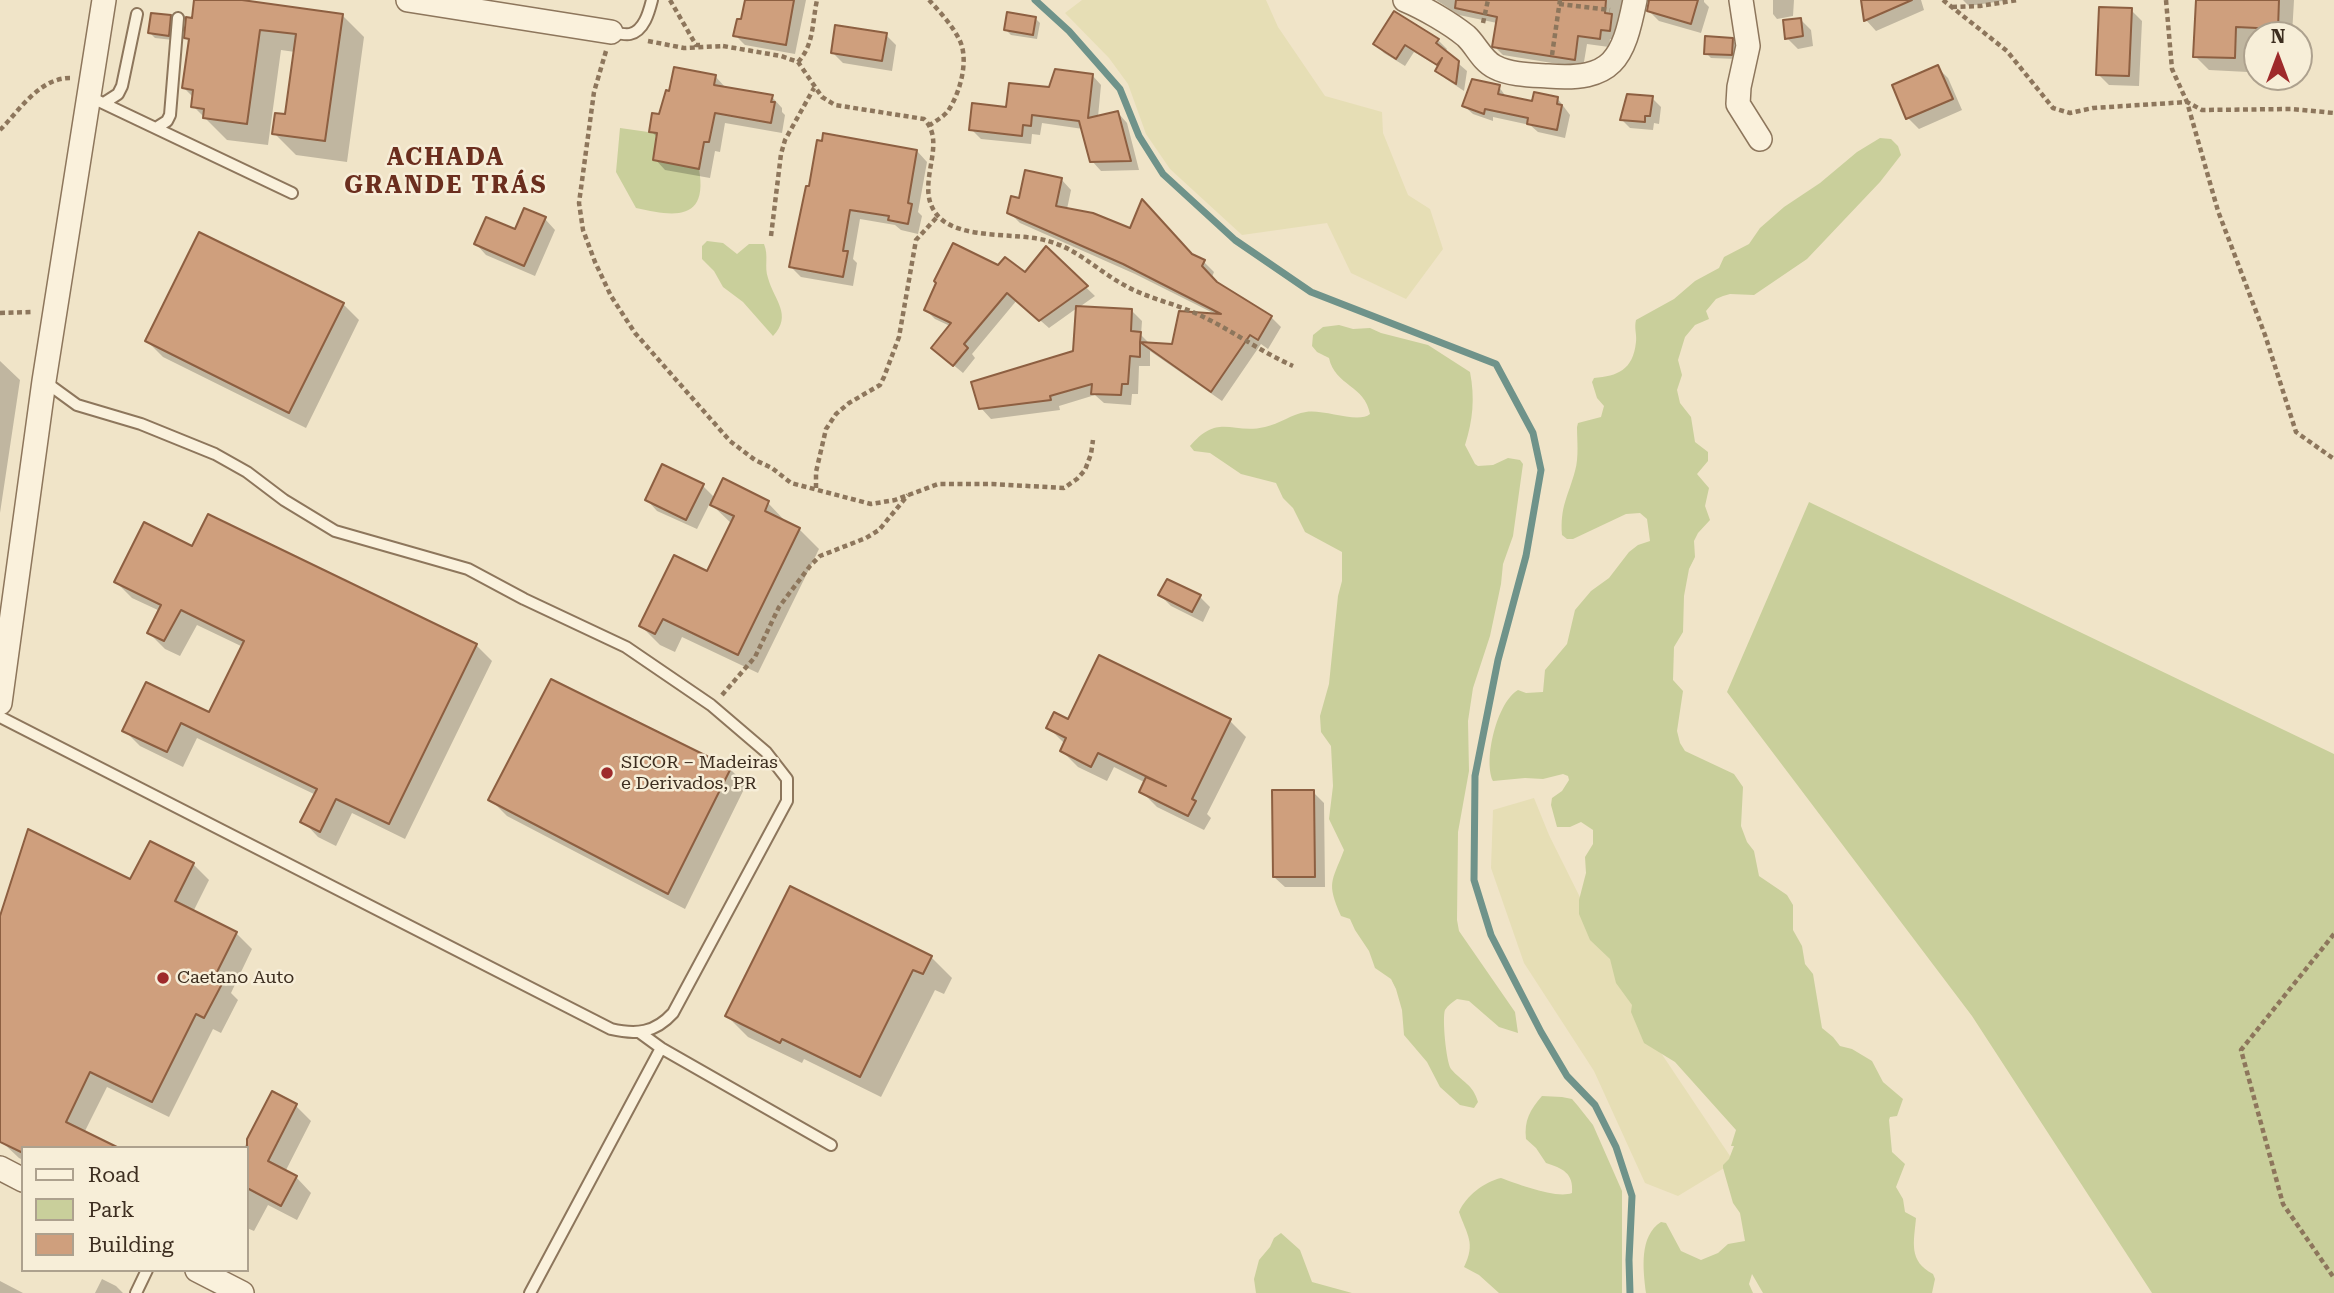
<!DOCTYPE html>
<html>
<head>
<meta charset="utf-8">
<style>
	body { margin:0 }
	#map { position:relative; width:2334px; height:1293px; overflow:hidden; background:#f0e4c8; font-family:"Roboto Serif",serif }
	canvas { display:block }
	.legend { position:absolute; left:21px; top:1146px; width:228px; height:126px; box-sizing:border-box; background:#f7eed8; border:2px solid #ada18e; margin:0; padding:9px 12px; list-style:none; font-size:21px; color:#3d2e20 }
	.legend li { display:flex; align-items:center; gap:14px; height:35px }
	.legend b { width:35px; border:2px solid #ada18e }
	.north { position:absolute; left:2243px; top:21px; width:70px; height:70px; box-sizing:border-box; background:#f7eed8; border:2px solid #ada18e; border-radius:50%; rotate:0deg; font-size:19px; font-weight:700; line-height:28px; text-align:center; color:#3d2e20 }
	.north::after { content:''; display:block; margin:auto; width:24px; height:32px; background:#9e2a2b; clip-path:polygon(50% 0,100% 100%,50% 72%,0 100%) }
</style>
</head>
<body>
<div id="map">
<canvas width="2334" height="1293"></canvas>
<ul class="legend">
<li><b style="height:9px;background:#faf1dc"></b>Road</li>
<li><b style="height:19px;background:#c9cf9b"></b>Park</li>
<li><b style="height:19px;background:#cf9f7d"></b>Building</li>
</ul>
<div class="north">N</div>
</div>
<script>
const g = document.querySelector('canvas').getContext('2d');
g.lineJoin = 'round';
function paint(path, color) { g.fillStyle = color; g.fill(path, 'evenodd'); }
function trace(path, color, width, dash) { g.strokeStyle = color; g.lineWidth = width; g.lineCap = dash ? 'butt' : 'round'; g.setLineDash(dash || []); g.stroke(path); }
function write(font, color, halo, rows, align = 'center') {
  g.font = font + ' "Roboto Serif",serif'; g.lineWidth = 5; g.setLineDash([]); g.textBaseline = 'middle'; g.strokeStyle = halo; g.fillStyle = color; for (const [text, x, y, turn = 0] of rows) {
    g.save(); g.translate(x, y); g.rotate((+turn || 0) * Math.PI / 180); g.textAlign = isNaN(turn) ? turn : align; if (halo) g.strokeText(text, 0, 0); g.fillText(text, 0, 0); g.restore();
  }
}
paint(new Path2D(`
	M 1082,0 L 1266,0 L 1278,27 L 1325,96 L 1382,112 L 1383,133 L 1408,195 L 1430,209 L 1443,249 L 1406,299 L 1351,273 L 1327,223 L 1242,235 L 1170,169 L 1146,134 L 1128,84 L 1109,58 L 1065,13 Z
	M 1534,798 L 1549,835 L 1647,1032 L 1734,1162 L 1678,1196 L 1645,1183 L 1594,1071 L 1524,963 L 1491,868 L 1493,810 Z`), '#e6deb5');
paint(new Path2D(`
	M 620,128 L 662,134 L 656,142 L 653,160 L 699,169 C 708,221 675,217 636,208 L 616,172 Z
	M 1880,138 L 1891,139 L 1898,146 L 1901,155 L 1880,182 L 1807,259 L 1754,295 L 1730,294 L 1723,296 L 1716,299 L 1706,311 L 1709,319 L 1695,325 L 1685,337 L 1678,360 L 1682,375 L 1677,390 L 1680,403 L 1691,417 L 1695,442 L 1708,452 L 1708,461 L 1697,474 L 1709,488 L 1705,506 L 1710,520 L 1698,533 L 1694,541 L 1695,557 L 1689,569 L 1684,596 L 1683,632 L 1674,647 L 1673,680 L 1683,691 L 1677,731 L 1680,743 L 1685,751 L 1734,774 L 1743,787 L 1741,826 L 1747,842 L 1754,851 L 1759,876 L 1787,895 L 1793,905 L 1793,930 L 1802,946 L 1805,964 L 1813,974 L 1822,1028 L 1833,1037 L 1840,1046 L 1852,1049 L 1872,1061 L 1883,1082 L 1903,1099 L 1897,1116 L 1890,1117 L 1889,1120 L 1892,1152 L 1905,1164 L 1896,1187 L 1903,1199 L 1905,1212 L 1916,1218 C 1914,1242 1908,1261 1933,1274 L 1935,1279 L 1932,1293 L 1763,1293 L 1752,1274 L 1749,1284 L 1753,1293 L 1646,1293 C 1643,1269 1639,1236 1661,1222 L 1666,1223 L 1681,1251 L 1701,1260 L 1718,1253 L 1728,1244 L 1745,1241 L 1740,1213 L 1733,1203 L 1723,1168 L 1723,1165 L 1729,1159 L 1734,1146 L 1731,1146 L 1736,1130 L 1675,1062 L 1644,1043 L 1631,1012 L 1632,1005 L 1616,983 L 1610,959 L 1590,940 L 1579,914 L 1579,900 L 1586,873 L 1585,857 L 1593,844 L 1593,830 L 1581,822 L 1570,827 L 1557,827 L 1551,805 L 1552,798 L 1562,791 L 1569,780 L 1568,776 L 1563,774 L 1543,779 L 1525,778 L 1493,781 C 1483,760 1497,702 1518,690 L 1526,693 L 1543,692 L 1545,670 L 1567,644 L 1575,610 L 1591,591 L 1609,578 L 1629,552 L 1638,545 L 1650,541 L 1647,519 L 1640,513 L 1626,514 L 1573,539 L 1567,539 L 1562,535 C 1560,506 1568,497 1575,471 C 1579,457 1577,441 1577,427 L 1578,423 L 1601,417 L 1604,406 L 1597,398 L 1592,382 L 1594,378 C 1618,376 1633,370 1636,342 C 1637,335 1634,328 1636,320 L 1674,299 L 1695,281 L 1719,268 L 1724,257 L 1749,244 L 1760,228 L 1784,207 L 1820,183 L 1857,152 Z
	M 707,241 L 723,243 L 737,254 L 749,244 L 764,244 C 769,256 764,267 768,278 C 774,300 793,315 773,336 L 743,302 L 723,287 L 714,271 L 702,259 L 702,246 Z
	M 1339,325 L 1353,329 L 1370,328 L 1381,333 L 1428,345 L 1470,372 C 1475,398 1473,420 1465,445 L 1475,464 L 1478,466 L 1493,465 L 1508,458 L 1520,460 L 1523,464 L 1513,536 L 1503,564 L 1501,584 L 1490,636 L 1473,688 L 1468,721 L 1469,771 L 1458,832 L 1457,920 L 1459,931 L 1515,1012 L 1518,1033 L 1499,1027 L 1469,1001 L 1457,999 C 1453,1002 1448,1005 1445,1010 C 1442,1017 1446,1062 1451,1069 C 1462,1082 1473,1084 1478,1102 L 1474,1108 L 1460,1105 L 1440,1087 L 1427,1062 L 1404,1035 L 1402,1010 L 1396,989 L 1391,979 L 1375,968 L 1369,951 L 1355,930 L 1350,919 L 1341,916 C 1326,882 1332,882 1344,850 L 1329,819 L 1333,786 L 1331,746 L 1321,732 L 1320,716 L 1329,684 L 1338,596 L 1342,581 L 1342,552 L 1305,532 L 1293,508 L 1283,498 L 1276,483 L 1241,474 L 1210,453 L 1194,451 L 1190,446 C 1219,412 1232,435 1265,427 C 1279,424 1292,414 1306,412 C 1324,409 1358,424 1370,414 C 1365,385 1335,386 1329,358 L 1317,352 L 1312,346 L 1313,335 L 1323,327 Z
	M 1809,502 L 2334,754 L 2334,1293 L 2152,1293 L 1972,1016 L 1727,692 Z
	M 1542,1096 L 1562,1097 L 1572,1099 L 1578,1106 L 1593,1125 L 1622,1191 L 1622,1293 L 1499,1293 L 1479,1275 L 1464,1267 C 1476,1243 1467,1235 1459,1212 C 1466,1196 1484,1182 1501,1178 C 1518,1184 1556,1199 1572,1193 C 1574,1173 1562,1168 1546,1163 L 1536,1148 L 1526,1139 C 1524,1120 1530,1110 1542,1096 Z
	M 1281,1233 L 1300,1250 L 1312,1282 L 1352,1293 L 1256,1293 L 1254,1279 L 1259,1260 L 1270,1247 L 1274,1238 Z`), '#c9cf9b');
paint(new Path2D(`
	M 196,0 L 229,0 L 342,15 L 364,37 L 347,162 L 296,155 L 274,133 L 287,116 L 295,52 L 281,50 L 268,145 L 227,140 L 193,106 L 194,98 L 184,88 L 190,42 L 186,37 L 193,20 Z
	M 747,0 L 806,0 L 795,54 L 745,45 L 735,35 L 743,21 Z
	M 1436,0 L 1630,0 L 1618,39 L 1610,39 L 1609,47 L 1587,44 L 1583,68 L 1503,55 L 1494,46 L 1497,23 L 1459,15 Z
	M 1652,0 L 1704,0 L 1704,2 L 1709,7 L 1701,33 L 1659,21 L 1649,11 Z
	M 1773,0 L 1794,0 L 1793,16 L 1777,19 L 1773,14 Z
	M 1862,0 L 1921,0 L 1924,10 L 1876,31 L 1866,20 Z
	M 1963,0 L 2009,0 L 1969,6 Z
	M 2197,0 L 2294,0 L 2292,35 L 2257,35 L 2257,41 L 2249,41 L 2248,72 L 2209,70 L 2195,56 Z
	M 2131,10 L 2142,21 L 2139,86 L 2109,85 L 2098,74 Z
	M 170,17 L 175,22 L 173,40 L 155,38 L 150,33 Z
	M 1035,18 L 1040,23 L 1037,39 L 1011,35 L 1006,30 Z
	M 1800,19 L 1811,30 L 1813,46 L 1798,49 L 1787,38 Z
	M 886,35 L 896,45 L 892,71 L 843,63 L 833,53 Z
	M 1438,40 L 1447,49 L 1445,52 L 1467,71 L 1464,91 L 1446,79 L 1437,70 L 1439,67 L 1414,52 L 1405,66 L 1384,53 L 1375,44 Z
	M 1732,40 L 1737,44 L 1736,59 L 1711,58 L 1706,53 Z
	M 1937,67 L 1948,78 L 1962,110 L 1919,129 L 1908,118 Z
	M 1092,75 L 1101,85 L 1098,117 L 1118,113 L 1127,123 L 1139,170 L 1101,171 L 1092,161 L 1083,129 L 1042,123 L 1040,135 L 1032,134 L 1031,144 L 981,139 L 971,129 L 1008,108 L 1050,89 Z
	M 715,76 L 725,87 L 772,97 L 782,108 L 782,112 L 785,115 L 782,133 L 725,123 L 720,152 L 715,151 L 710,178 L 665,170 L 655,159 L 658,138 L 651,131 L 660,116 Z
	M 1499,87 L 1507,98 L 1533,103 L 1558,99 L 1570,115 L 1565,138 L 1538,132 L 1530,125 L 1493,117 L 1493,121 L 1473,114 L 1464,106 Z
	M 1652,98 L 1661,107 L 1659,124 L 1654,123 L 1653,130 L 1630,128 L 1622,120 Z
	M 917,151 L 927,162 L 918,212 L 922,216 L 918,234 L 901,230 L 895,225 L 860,219 L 853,259 L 857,263 L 853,286 L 801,277 L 791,267 L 807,188 Z
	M 1061,179 L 1071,190 L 1067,209 L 1204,262 L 1214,272 L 1212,277 L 1218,284 L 1271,317 L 1281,327 L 1268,349 L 1261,344 L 1222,401 L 1150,351 L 1150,366 L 1139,366 L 1138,394 L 1132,394 L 1131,405 L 1104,403 L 1095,395 L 1059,406 L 1060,410 L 991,419 L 981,408 L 1075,353 L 1077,308 L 1049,328 L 1017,300 L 972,354 L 975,358 L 963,373 L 933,348 L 950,326 L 935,319 L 926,310 L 999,267 L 1025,275 L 1046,249 L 1095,296 L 1078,308 L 1132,311 L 1142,321 L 1141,335 L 1151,345 L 1174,346 L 1217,315 L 1135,274 L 1020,223 L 1009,212 L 1021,200 Z
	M 545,219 L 555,230 L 535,276 L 486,255 L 476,244 Z
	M 343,304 L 359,320 L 306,428 L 163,357 L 147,341 Z
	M 0,361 L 20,380 L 0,513 Z
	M 703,486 L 715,498 L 768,503 L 787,523 L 799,529 L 819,549 L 758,673 L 682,637 L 675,652 L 660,645 L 641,626 L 708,573 L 732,524 L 710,503 L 697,529 L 657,511 L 647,500 Z
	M 193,548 L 476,645 L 492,661 L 405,839 L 352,813 L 336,846 L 318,837 L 303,821 L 316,795 L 197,738 L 183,767 L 140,746 L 124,730 L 209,714 L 243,647 L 197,625 L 180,656 L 165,649 L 149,633 L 160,611 L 132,598 L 116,582 Z
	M 1160,595 L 1200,597 L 1210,607 L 1203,622 L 1171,606 Z
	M 1100,658 L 1230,721 L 1246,737 L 1207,814 L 1211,818 L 1204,830 L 1157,807 L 1141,791 L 1146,783 L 1114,767 L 1107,781 L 1078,767 L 1062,751 L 1065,744 L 1049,728 L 1069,721 Z
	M 730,769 L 746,785 L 685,909 L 507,816 L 490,799 Z
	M 1313,792 L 1324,803 L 1325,887 L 1285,887 L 1274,877 Z
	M 193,864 L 209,880 L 193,912 L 236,933 L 252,949 L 231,993 L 238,1000 L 221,1033 L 213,1029 L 169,1117 L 107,1087 L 84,1133 L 23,1148 L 23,1160 L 19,1158 L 2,1142 L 0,1125 L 0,922 Z
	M 931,957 L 952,978 L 944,994 L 935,990 L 881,1097 L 804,1059 L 802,1063 L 748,1037 L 727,1016 Z
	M 272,1094 L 296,1106 L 311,1121 L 285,1172 L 296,1177 L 311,1193 L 297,1220 L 268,1205 L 254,1231 L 247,1228 L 247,1148 L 244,1148 Z
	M 102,1279 L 116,1286 L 123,1293 L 95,1293 Z
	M 0,1281 L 23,1293 L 0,1293 Z`), '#0003');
trace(new Path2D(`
	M 1035,0 L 1069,31 L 1120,89 L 1139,136 L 1163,174 L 1235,240 L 1311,292 L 1496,364 L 1533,433 L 1541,470 L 1526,556 L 1498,660 L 1475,776 L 1474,880 L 1491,935 L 1541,1032 L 1567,1076 L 1595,1105 L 1616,1147 L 1632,1196 L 1629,1260 L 1630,1293`), '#6f938a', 7);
const building = new Path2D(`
	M 194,0 L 242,0 L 343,14 L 325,141 L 272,134 L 275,113 L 285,114 L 296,34 L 260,30 L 247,124 L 203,118 L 204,109 L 191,107 L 193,90 L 182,88 L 189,39 L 184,38 L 186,17 L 192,18 Z
	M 745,0 L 794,0 L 786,45 L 733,36 L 737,19 L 741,19 Z
	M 1456,0 L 1606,0 L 1605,13 L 1612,14 L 1610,31 L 1601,30 L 1600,39 L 1578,36 L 1575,60 L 1492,47 L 1497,17 L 1455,8 Z
	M 1649,0 L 1698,0 L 1691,24 L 1647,11 Z
	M 1861,0 L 1912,0 L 1864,21 Z
	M 2196,0 L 2279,0 L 2278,29 L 2236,27 L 2235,58 L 2193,57 Z
	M 2099,7 L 2132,8 L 2129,76 L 2096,75 Z
	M 1394,11 L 1439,39 L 1436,43 L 1459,61 L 1456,84 L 1435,71 L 1442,58 L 1437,65 L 1405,45 L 1396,59 L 1373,44 Z
	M 1007,12 L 1036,17 L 1033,35 L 1004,30 Z
	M 151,13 L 171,15 L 169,36 L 148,33 Z
	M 1801,18 L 1803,36 L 1785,39 L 1783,20 Z
	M 835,25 L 887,33 L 882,61 L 831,53 Z
	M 1705,36 L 1733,38 L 1732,55 L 1704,54 Z
	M 1938,65 L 1953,99 L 1906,119 L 1892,85 Z
	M 674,67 L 716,75 L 714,85 L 773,95 L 771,102 L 775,102 L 771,123 L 715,113 L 709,142 L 704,142 L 699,169 L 653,160 L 657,133 L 649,132 L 652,113 L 659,114 L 666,90 L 669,91 Z
	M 1055,69 L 1093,74 L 1088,118 L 1118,111 L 1131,161 L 1090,162 L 1079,121 L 1032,115 L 1031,126 L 1023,125 L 1022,136 L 969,130 L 972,103 L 1006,107 L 1009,83 L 1049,87 Z
	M 1472,79 L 1500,85 L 1498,94 L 1532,101 L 1534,92 L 1558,97 L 1557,104 L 1562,105 L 1557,130 L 1527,124 L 1528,118 L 1485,109 L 1484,114 L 1462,106 Z
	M 1627,94 L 1653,96 L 1650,116 L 1645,116 L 1645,122 L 1620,120 Z
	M 823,133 L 917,150 L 908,203 L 912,204 L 908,224 L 888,220 L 889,216 L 850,210 L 843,251 L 848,251 L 843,277 L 789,267 L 806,186 L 809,186 L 817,140 L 822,141 Z
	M 1025,170 L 1062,178 L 1056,206 L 1093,213 L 1130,228 L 1142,199 L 1192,254 L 1205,260 L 1202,266 L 1217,282 L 1272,316 L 1258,340 L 1250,335 L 1211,392 L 1140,342 L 1140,357 L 1130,356 L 1128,384 L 1122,384 L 1121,395 L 1091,394 L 1092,384 L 1050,396 L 1051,400 L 979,409 L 971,382 L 1073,351 L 1076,306 L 1132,309 L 1131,331 L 1141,332 L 1140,342 L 1172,344 L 1179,311 L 1221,314 L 1123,264 L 1007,213 L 1011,196 L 1019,198 Z
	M 524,208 L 546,217 L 524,266 L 474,244 L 486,217 L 515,229 Z
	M 199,232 L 344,303 L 289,413 L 145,341 Z
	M 953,243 L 998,265 L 1005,257 L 1025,272 L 1046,246 L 1088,286 L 1039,321 L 1007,293 L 964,344 L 968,348 L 953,366 L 931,348 L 951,323 L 924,310 L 936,283 L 934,281 Z
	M 662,464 L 704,484 L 686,520 L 645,500 Z
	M 723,478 L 769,501 L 765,511 L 800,528 L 738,655 L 663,619 L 655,634 L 639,626 L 674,555 L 707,571 L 734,516 L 710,505 Z
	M 208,514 L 477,644 L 389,824 L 336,799 L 320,832 L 300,822 L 317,789 L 181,723 L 167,752 L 122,731 L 146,682 L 209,712 L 244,641 L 181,610 L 164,641 L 147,633 L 161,605 L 114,582 L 144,522 L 192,546 Z
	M 1167,579 L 1201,595 L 1192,612 L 1158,595 Z
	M 1099,655 L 1231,719 L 1192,799 L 1196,801 L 1188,816 L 1139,792 L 1146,777 L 1166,786 L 1098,753 L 1091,767 L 1060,751 L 1066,738 L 1046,728 L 1054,712 L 1068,719 Z
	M 551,679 L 731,768 L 668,894 L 488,800 Z
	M 1272,790 L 1314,790 L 1315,877 L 1273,877 Z
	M 28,829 L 130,879 L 150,841 L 194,863 L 175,901 L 237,932 L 214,978 L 223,982 L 204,1018 L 196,1014 L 152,1102 L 90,1072 L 66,1122 L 119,1148 L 23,1148 L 23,1153 L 0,1142 L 0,916 Z
	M 790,886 L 932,956 L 923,974 L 913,970 L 860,1077 L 782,1039 L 780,1043 L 725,1016 Z
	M 272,1091 L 297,1104 L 268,1161 L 297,1176 L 281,1206 L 247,1188 L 247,1139 Z`);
paint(building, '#cf9f7d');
trace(building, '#8d5f41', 2);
const service = new Path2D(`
	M 611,32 C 616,33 625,35 630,34 C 644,31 649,12 652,0
	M 88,96 L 292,193
	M 104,103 L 118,94 L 122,86 L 137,14
	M 156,128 L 167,121 L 170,115 L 178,18
	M 0,717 L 611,1029 C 636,1035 655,1033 673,1013 L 787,801 L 787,779 L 766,752 L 711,705 L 626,647 L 524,599 L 468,569 L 335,531 L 284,500 L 247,472 L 215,454 L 141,424 L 77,405 L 44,381
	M 639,1032 L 661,1048 L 831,1145
	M 136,1293 L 147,1270
	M 530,1293 L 661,1048`);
const minor = new Path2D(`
	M 408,0 L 611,32
	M 1405,0 C 1424,8 1450,23 1466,36 C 1476,45 1482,61 1495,67 C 1510,75 1532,75 1548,76 C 1613,81 1623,60 1635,0
	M 1741,0 L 1748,46 L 1739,87 L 1738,104 L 1760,139
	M 0,703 L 44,381 L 104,0
	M 0,1168 L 23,1180
	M 197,1270 L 242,1293`);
trace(service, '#8d765c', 14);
trace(minor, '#8d765c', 26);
trace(new Path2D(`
	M 670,0 L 696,45 L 700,45
	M 929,0 C 940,12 953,26 960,41 C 969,61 960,93 948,111 C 944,116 936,121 930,125
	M 1943,0 L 2007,51 L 2053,108 L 2070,113 L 2093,108 L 2187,102 L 2202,110 L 2292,109 L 2334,113
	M 2166,0 L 2172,69 L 2187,102 L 2218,211 L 2265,335 L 2296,432 L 2334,459
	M 1559,4 L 1610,10
	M 1952,7 L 1980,6 L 2018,0
	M 1483,23 L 1488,0
	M 648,41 L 684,48 L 723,46
	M 723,46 L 781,56 L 798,62 L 822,97 L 835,105 L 924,119 C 950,145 910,189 940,218 C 963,240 1018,232 1048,241 C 1078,249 1099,272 1126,286 C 1147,298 1173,303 1195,313 C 1229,328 1259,351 1293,366
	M 606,51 L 594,92 L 579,203 L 583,230 L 595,262 L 611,296 L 635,333 L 730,441 L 755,460 L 772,468 L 791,483 L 871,504 L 895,500 L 938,484 L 992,484 L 1064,488 L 1077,479 L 1085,470 L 1091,454 L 1093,440
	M 1552,55 L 1560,0
	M 798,62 C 814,45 812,23 817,0
	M 0,130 C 19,111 39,78 70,78
	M 771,236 L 781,154 L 785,140 L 814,88
	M 0,313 L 34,312
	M 816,488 L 816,472 L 826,429 L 836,414 L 849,403 L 880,385 L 884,377 L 899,337 L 916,240 L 938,216
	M 722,695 L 755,657 L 779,607 L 810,566 L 820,556 L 866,538 L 879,530 L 908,495
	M 2334,934 L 2241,1050 L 2283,1204 L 2334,1278`), '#8d765c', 4.5, [5, 3.5]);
trace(service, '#faf1dc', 10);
trace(minor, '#faf1dc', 23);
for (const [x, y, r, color] of [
	[607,773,7,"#9e2a2b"],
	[163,978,7,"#9e2a2b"]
]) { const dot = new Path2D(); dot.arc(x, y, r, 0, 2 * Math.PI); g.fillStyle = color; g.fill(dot); trace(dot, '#f7eed8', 2.5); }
write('18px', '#3d2e20', '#f7eed8', [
	["SICOR – Madeiras",621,763],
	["e Derivados, PR",621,784],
	["Caetano Auto",177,978]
], 'left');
g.letterSpacing = '2px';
write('bold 24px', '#6b2e1e', '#f7eed8', [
	["ACHADA",446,158],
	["GRANDE TRÁS",446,186]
]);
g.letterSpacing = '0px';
</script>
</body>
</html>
